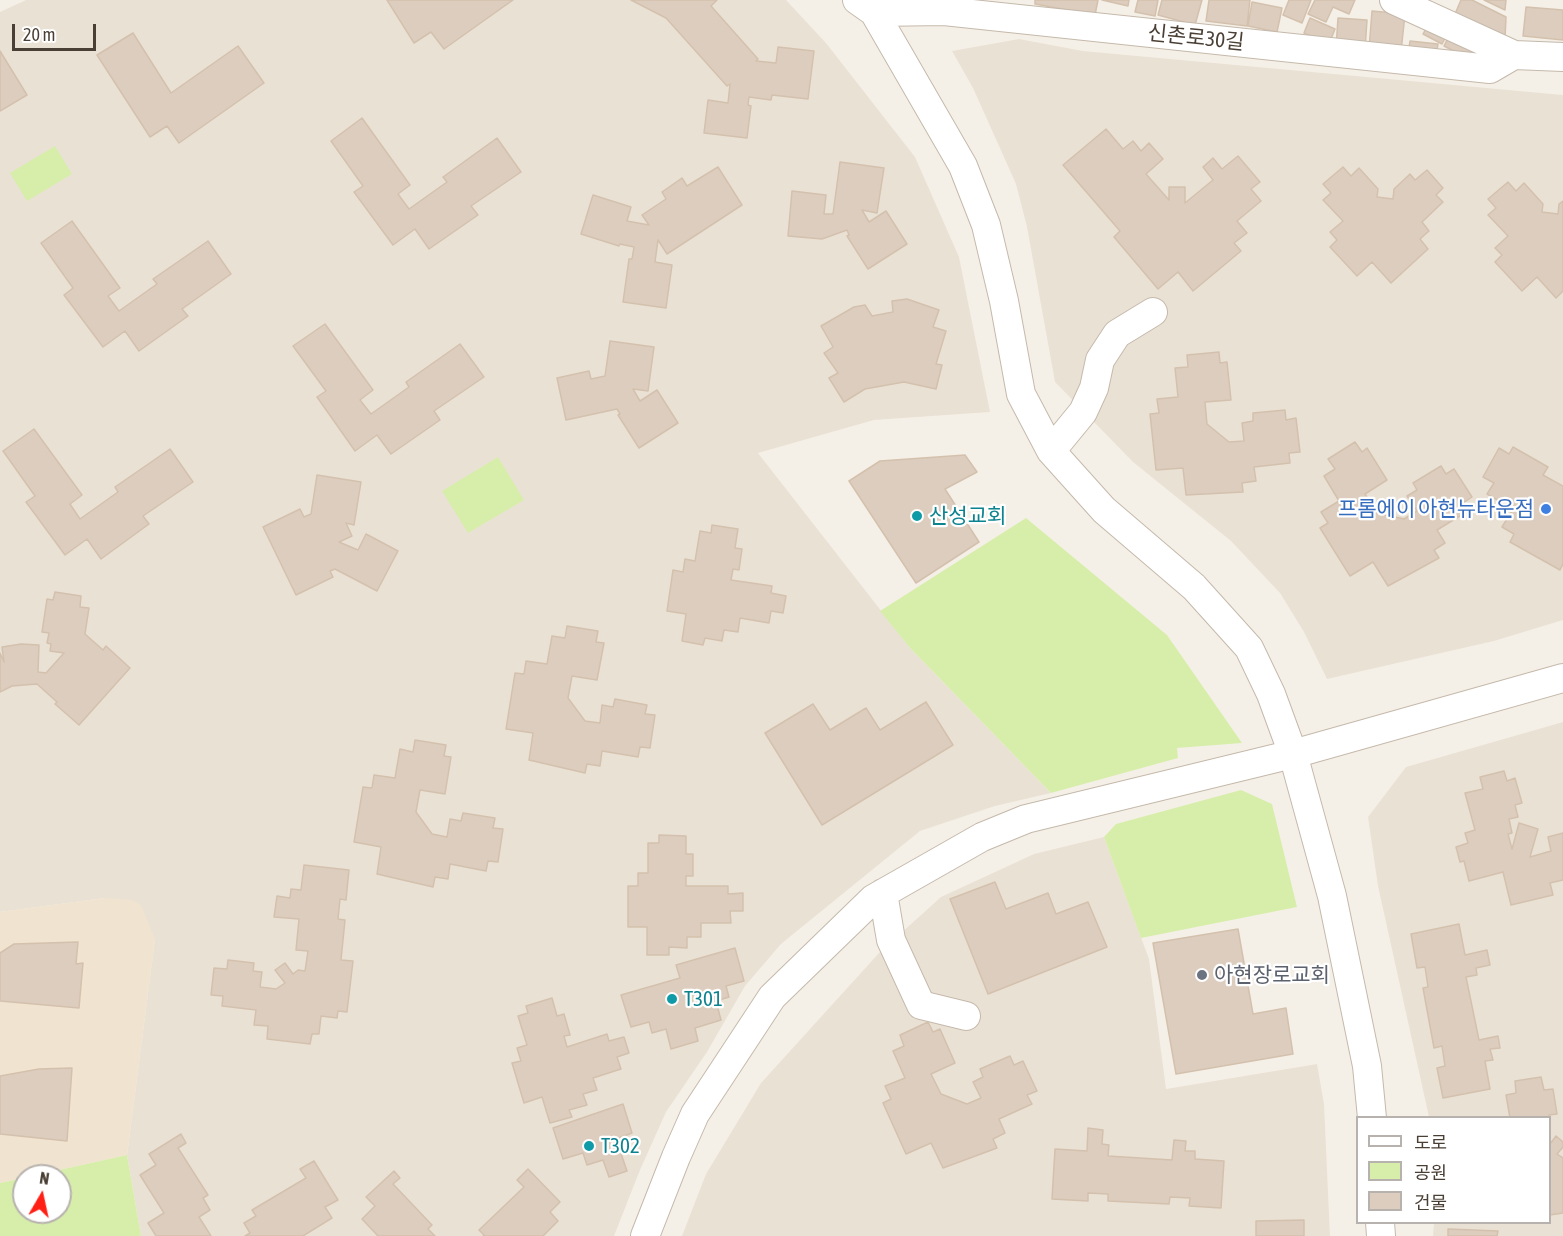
<!DOCTYPE html>
<html>
<head>
<meta charset="utf-8">
<style>
	body { margin:0 }
	#map { position:relative; width:1563px; height:1236px; overflow:hidden; background:#f5f0e7; font-family:"Asap Condensed","Noto Sans KR",sans-serif }
	canvas { display:block }
	.legend { position:absolute; left:1356px; top:1116px; width:195px; height:108px; box-sizing:border-box; background:#fff; border:2px solid #b7b2ae; margin:0; padding:8px 10px; list-style:none; font-size:18px; color:#4a3f35 }
	.legend li { display:flex; align-items:center; gap:12px; height:30px }
	.legend b { width:30px; border:2px solid #b7b2ae }
	.north { position:absolute; left:12px; top:1164px; width:60px; height:60px; box-sizing:border-box; background:#fff; border:2px solid #b7b2ae; border-radius:50%; rotate:9deg; font-size:16px; font-weight:700; line-height:24px; text-align:center; color:#4a3f35 }
	.north::after { content:''; display:block; margin:auto; width:21px; height:27px; background:#ff1f15; clip-path:polygon(50% 0,100% 100%,50% 72%,0 100%) }
	.scale { position:absolute; left:12px; top:24px; width:84px; height:27px; box-sizing:border-box; border:3px solid #4a3f35; border-top:0; padding-left:8px; font-size:18px; line-height:21px; white-space:nowrap; color:#4a3f35; -webkit-text-stroke:4px #fff; paint-order:stroke }
</style>
</head>
<body>
<div id="map">
<canvas width="1563" height="1236"></canvas>
<ul class="legend">
<li><b style="height:8px;background:#fff"></b>도로</li>
<li><b style="height:16px;background:#d7eeab"></b>공원</li>
<li><b style="height:16px;background:#dccdbe"></b>건물</li>
</ul>
<div class="north">N</div>
<div class="scale">20 m</div>
</div>
<script>
const g = document.querySelector('canvas').getContext('2d');
g.lineJoin = 'round';
function paint(path, color) { g.fillStyle = color; g.fill(path, 'evenodd'); }
function trace(path, color, width, dash) { g.strokeStyle = color; g.lineWidth = width; g.lineCap = dash ? 'butt' : 'round'; g.setLineDash(dash || []); g.stroke(path); }
function write(font, color, halo, rows, align = 'center') {
  g.font = font + ' "Asap Condensed","Noto Sans KR",sans-serif'; g.lineWidth = 4.5; g.setLineDash([]); g.textBaseline = 'middle'; g.strokeStyle = halo; g.fillStyle = color; for (const [text, x, y, turn = 0] of rows) {
    g.save(); g.translate(x, y); g.rotate((+turn || 0) * Math.PI / 180); g.textAlign = isNaN(turn) ? turn : align; if (halo) g.strokeText(text, 0, 0); g.fillText(text, 0, 0); g.restore();
  }
}
paint(new Path2D(`
	M 26,0 L 786,0 L 826,43 L 915,157 L 959,257 L 990,412 L 874,420 L 758,453 L 911,649 L 1051,793 L 995,806 L 920,831 L 781,944 L 745,986 L 707,1052 L 666,1112 L 640,1170 L 614,1236 L 141,1236 L 127,1155 L 155,939 L 105,898 L 0,912 L 0,12 Z
	M 1019,39 L 1083,51 L 1563,95 L 1563,620 L 1494,641 L 1327,679 L 1304,632 L 1280,593 L 1231,541 L 1133,462 L 1055,382 L 1027,227 L 1016,184 L 973,88 L 952,51 Z
	M 1563,722 L 1563,1236 L 1433,1236 L 1434,1223 L 1550,1222 L 1550,1118 L 1429,1117 L 1378,886 L 1368,817 L 1406,767 Z
	M 1104,837 L 1149,959 L 1166,1089 L 1317,1064 L 1324,1104 L 1330,1236 L 682,1236 L 706,1174 L 761,1083 L 879,953 L 941,897 L 1034,854 Z`), '#eae1d5');
paint(new Path2D(`
	M 105,898 L 132,900 L 141,905 L 155,939 L 127,1155 L 32,1176 L 24,1176 L 24,1178 L 0,1183 L 0,912 Z`), '#f0e3cf');
paint(new Path2D(`
	M 55,146 L 72,174 L 27,201 L 10,173 Z
	M 498,457 L 524,500 L 468,533 L 442,491 Z
	M 1026,518 L 1167,635 L 1242,743 L 1177,748 L 1178,758 L 1051,793 L 911,649 L 880,611 Z
	M 1241,790 L 1272,804 L 1297,907 L 1141,938 L 1104,837 L 1116,824 Z
	M 127,1155 L 141,1236 L 0,1236 L 0,1183 L 24,1178 L 24,1212 L 60,1212 L 60,1176 L 32,1176 Z`), '#d7eeab');
const building = new Path2D(`
	M 387,0 L 513,0 L 444,49 L 431,32 L 414,43 Z
	M 631,0 L 717,0 L 711,6 L 758,59 L 756,61 L 776,63 L 778,47 L 814,51 L 808,99 L 772,95 L 771,100 L 749,97 L 748,105 L 751,106 L 747,138 L 704,133 L 708,100 L 728,103 L 730,84 L 727,86 L 666,18 Z
	M 1035,0 L 1098,0 L 1095,15 L 1035,4 Z
	M 1102,0 L 1129,0 L 1128,6 Z
	M 1138,0 L 1158,0 L 1155,16 L 1135,12 Z
	M 1162,0 L 1202,0 L 1195,25 L 1158,15 Z
	M 1209,0 L 1250,0 L 1247,26 L 1206,21 Z
	M 1289,0 L 1311,0 L 1302,23 L 1283,15 Z
	M 1315,0 L 1355,0 L 1349,14 L 1333,7 L 1326,22 L 1308,14 Z
	M 1461,0 L 1472,0 L 1506,17 L 1505,39 L 1455,14 Z
	M 1484,0 L 1506,0 L 1505,10 Z
	M 1252,2 L 1282,8 L 1277,32 L 1248,26 Z
	M 1526,7 L 1563,10 L 1563,40 L 1523,36 Z
	M 1372,11 L 1405,14 L 1401,52 L 1369,49 Z
	M 1310,18 L 1335,29 L 1329,44 L 1304,33 Z
	M 1338,18 L 1367,20 L 1365,50 L 1336,47 Z
	M 1429,23 L 1448,33 L 1442,44 L 1423,34 Z
	M 133,33 L 171,93 L 238,46 L 264,83 L 179,143 L 167,126 L 150,137 L 97,55 Z
	M 1450,34 L 1474,47 L 1467,58 L 1444,46 Z
	M 1410,41 L 1438,44 L 1436,56 L 1408,53 Z
	M 0,51 L 27,95 L 0,111 Z
	M 362,118 L 410,185 L 398,194 L 409,209 L 447,182 L 443,177 L 497,138 L 521,172 L 471,206 L 478,215 L 429,249 L 415,229 L 393,245 L 354,192 L 363,186 L 331,141 Z
	M 1106,129 L 1123,149 L 1133,141 L 1141,151 L 1149,143 L 1163,159 L 1146,174 L 1169,200 L 1169,187 L 1185,187 L 1185,203 L 1213,180 L 1203,167 L 1213,158 L 1222,169 L 1238,156 L 1260,182 L 1251,189 L 1261,201 L 1237,221 L 1247,233 L 1234,243 L 1241,251 L 1193,291 L 1178,272 L 1158,289 L 1114,237 L 1120,231 L 1063,165 Z
	M 840,162 L 884,168 L 877,213 L 862,210 L 869,222 L 886,211 L 907,244 L 868,269 L 847,236 L 849,235 L 847,230 L 822,239 L 788,236 L 792,191 L 826,195 L 824,214 L 833,214 Z
	M 718,167 L 742,205 L 667,254 L 658,240 L 655,262 L 672,265 L 666,308 L 623,302 L 629,259 L 632,259 L 634,247 L 620,244 L 619,246 L 581,234 L 593,195 L 631,207 L 627,221 L 649,225 L 642,215 L 666,199 L 662,192 L 682,178 L 687,186 Z
	M 1343,167 L 1351,176 L 1359,168 L 1378,189 L 1377,197 L 1393,199 L 1394,189 L 1410,174 L 1415,180 L 1427,170 L 1443,188 L 1436,195 L 1443,202 L 1422,222 L 1429,231 L 1420,239 L 1428,249 L 1391,283 L 1372,262 L 1357,276 L 1330,247 L 1337,240 L 1330,232 L 1343,221 L 1323,200 L 1331,193 L 1323,184 Z
	M 1508,182 L 1516,191 L 1524,183 L 1543,204 L 1542,212 L 1558,214 L 1559,204 L 1563,201 L 1563,291 L 1556,298 L 1537,277 L 1522,291 L 1495,262 L 1502,255 L 1495,248 L 1508,236 L 1488,215 L 1496,208 L 1488,199 Z
	M 72,221 L 120,288 L 108,296 L 119,311 L 157,284 L 153,279 L 208,241 L 231,274 L 182,309 L 188,316 L 139,351 L 125,331 L 103,347 L 64,295 L 73,288 L 41,243 Z
	M 907,299 L 939,310 L 933,327 L 946,331 L 936,364 L 942,365 L 936,389 L 904,382 L 865,389 L 844,402 L 829,378 L 838,373 L 824,353 L 833,347 L 821,326 L 854,307 L 865,305 L 872,316 L 893,312 L 892,301 Z
	M 325,324 L 373,390 L 360,400 L 371,414 L 409,387 L 406,382 L 460,344 L 484,377 L 434,411 L 440,420 L 391,454 L 377,435 L 355,451 L 317,397 L 326,391 L 293,346 Z
	M 610,341 L 654,347 L 648,391 L 633,389 L 640,401 L 657,390 L 678,423 L 639,448 L 618,415 L 620,414 L 617,409 L 566,420 L 557,378 L 589,371 L 591,379 L 605,376 Z
	M 1219,352 L 1220,363 L 1227,362 L 1231,400 L 1205,402 L 1207,424 L 1229,442 L 1244,441 L 1242,423 L 1253,421 L 1253,413 L 1285,410 L 1286,420 L 1296,418 L 1300,452 L 1289,453 L 1290,463 L 1254,467 L 1256,481 L 1242,483 L 1243,492 L 1186,495 L 1183,468 L 1156,470 L 1150,414 L 1159,413 L 1157,399 L 1178,397 L 1175,368 L 1188,367 L 1187,355 Z
	M 34,429 L 82,495 L 70,504 L 80,519 L 118,492 L 115,487 L 170,449 L 193,482 L 143,516 L 149,524 L 101,559 L 87,539 L 65,555 L 26,502 L 35,496 L 3,451 Z
	M 1355,442 L 1362,452 L 1367,448 L 1387,480 L 1365,494 L 1377,513 L 1404,519 L 1417,511 L 1407,496 L 1417,490 L 1413,483 L 1441,466 L 1446,474 L 1454,469 L 1472,497 L 1463,503 L 1468,511 L 1437,530 L 1445,543 L 1434,550 L 1439,558 L 1388,586 L 1373,562 L 1350,576 L 1320,528 L 1328,523 L 1321,512 L 1339,501 L 1324,476 L 1335,469 L 1328,459 Z
	M 1513,447 L 1548,467 L 1543,475 L 1563,486 L 1563,564 L 1560,570 L 1510,542 L 1514,534 L 1502,527 L 1513,509 L 1487,494 L 1494,483 L 1483,477 L 1499,448 L 1509,454 Z
	M 965,455 L 977,472 L 945,489 L 979,542 L 916,583 L 849,481 L 880,461 Z
	M 317,475 L 361,482 L 354,525 L 346,523 L 352,536 L 339,542 L 358,550 L 366,534 L 398,551 L 377,591 L 335,569 L 330,571 L 333,577 L 296,595 L 263,527 L 300,509 L 304,517 L 311,514 Z
	M 712,525 L 738,529 L 735,548 L 742,549 L 739,570 L 733,569 L 731,580 L 772,586 L 771,593 L 786,596 L 783,613 L 771,611 L 769,623 L 740,618 L 738,632 L 724,630 L 722,641 L 705,638 L 703,645 L 682,641 L 686,614 L 667,611 L 673,570 L 683,572 L 685,559 L 695,561 L 700,531 L 711,533 Z
	M 55,592 L 81,596 L 80,607 L 89,608 L 85,634 L 103,650 L 106,646 L 130,668 L 79,725 L 55,704 L 57,702 L 37,684 L 12,686 L 0,692 L 0,653 L 4,662 L 2,647 L 21,644 L 39,645 L 38,672 L 46,673 L 64,653 L 50,651 L 51,644 L 47,643 L 49,633 L 42,632 L 47,599 L 53,600 Z
	M 567,626 L 598,631 L 596,642 L 604,643 L 597,680 L 572,676 L 568,698 L 585,721 L 600,723 L 602,705 L 613,707 L 615,699 L 647,705 L 645,714 L 655,715 L 650,748 L 640,747 L 638,757 L 602,751 L 600,766 L 587,764 L 585,773 L 529,760 L 533,733 L 506,729 L 515,673 L 524,674 L 526,661 L 547,664 L 552,636 L 565,638 Z
	M 926,702 L 953,745 L 822,825 L 765,733 L 813,704 L 830,730 L 866,708 L 880,730 Z
	M 415,740 L 446,745 L 444,756 L 451,757 L 445,794 L 420,790 L 416,812 L 432,834 L 447,837 L 450,819 L 461,821 L 463,813 L 495,818 L 493,828 L 503,829 L 498,862 L 488,861 L 486,871 L 450,864 L 448,879 L 435,877 L 433,887 L 377,874 L 381,847 L 354,842 L 363,787 L 372,788 L 374,775 L 395,778 L 400,749 L 413,752 Z
	M 1504,771 L 1507,781 L 1515,778 L 1522,803 L 1515,805 L 1518,817 L 1509,819 L 1512,833 L 1508,834 L 1512,849 L 1519,823 L 1538,829 L 1530,857 L 1551,851 L 1548,837 L 1563,833 L 1563,880 L 1550,883 L 1553,895 L 1511,905 L 1503,872 L 1469,881 L 1464,861 L 1460,862 L 1456,847 L 1468,843 L 1465,833 L 1475,830 L 1465,793 L 1483,789 L 1480,777 Z
	M 659,835 L 686,836 L 686,854 L 693,854 L 693,876 L 686,876 L 686,886 L 728,886 L 728,894 L 743,893 L 743,911 L 730,911 L 731,923 L 701,923 L 701,937 L 687,937 L 687,948 L 669,947 L 669,955 L 647,955 L 647,927 L 628,927 L 628,886 L 638,886 L 638,873 L 648,873 L 648,843 L 659,843 Z
	M 304,865 L 349,870 L 346,900 L 340,899 L 338,919 L 345,920 L 341,960 L 353,961 L 347,1012 L 338,1011 L 337,1018 L 321,1016 L 319,1034 L 312,1034 L 310,1044 L 267,1039 L 268,1026 L 254,1025 L 256,1010 L 222,1006 L 223,996 L 211,995 L 214,968 L 227,969 L 228,960 L 254,963 L 253,971 L 262,972 L 260,987 L 276,989 L 285,983 L 275,970 L 285,963 L 293,974 L 298,970 L 305,971 L 308,951 L 296,950 L 299,919 L 274,917 L 277,896 L 290,898 L 291,889 L 301,890 Z
	M 995,882 L 1006,909 L 1048,893 L 1056,914 L 1088,902 L 1107,947 L 988,994 L 950,899 Z
	M 1459,924 L 1465,955 L 1487,950 L 1490,965 L 1476,968 L 1477,975 L 1466,977 L 1479,1040 L 1498,1036 L 1500,1048 L 1490,1049 L 1493,1060 L 1485,1061 L 1490,1089 L 1443,1098 L 1437,1068 L 1445,1066 L 1442,1046 L 1434,1048 L 1423,988 L 1428,987 L 1425,967 L 1417,968 L 1411,934 Z
	M 1238,929 L 1253,1014 L 1286,1008 L 1293,1054 L 1176,1074 L 1153,943 Z
	M 78,942 L 76,964 L 83,963 L 79,1008 L 0,1001 L 0,953 L 14,944 Z
	M 735,948 L 744,981 L 726,986 L 729,997 L 716,1001 L 721,1020 L 695,1028 L 698,1041 L 671,1049 L 666,1029 L 652,1033 L 649,1022 L 631,1027 L 621,995 L 680,978 L 676,965 Z
	M 552,998 L 557,1016 L 564,1014 L 570,1035 L 564,1036 L 567,1047 L 607,1034 L 609,1041 L 624,1037 L 629,1053 L 617,1057 L 621,1069 L 593,1078 L 597,1090 L 583,1094 L 587,1105 L 569,1110 L 572,1117 L 550,1123 L 542,1097 L 524,1103 L 512,1063 L 521,1061 L 517,1048 L 527,1045 L 518,1016 L 528,1013 L 526,1006 Z
	M 928,1022 L 933,1032 L 940,1029 L 955,1063 L 931,1074 L 941,1094 L 967,1104 L 981,1098 L 973,1082 L 983,1077 L 980,1069 L 1010,1056 L 1014,1065 L 1023,1061 L 1037,1091 L 1027,1095 L 1032,1104 L 999,1119 L 1005,1133 L 993,1139 L 997,1148 L 943,1168 L 931,1143 L 906,1154 L 883,1103 L 891,1099 L 885,1086 L 905,1078 L 893,1051 L 904,1046 L 900,1035 Z
	M 72,1068 L 67,1141 L 0,1134 L 0,1076 L 39,1069 Z
	M 1541,1077 L 1544,1090 L 1553,1089 L 1557,1114 L 1549,1115 L 1549,1118 L 1510,1118 L 1506,1095 L 1516,1093 L 1515,1081 Z
	M 623,1104 L 632,1133 L 616,1139 L 627,1171 L 609,1177 L 603,1160 L 587,1165 L 583,1153 L 563,1159 L 553,1128 Z
	M 1088,1128 L 1103,1130 L 1102,1144 L 1109,1145 L 1108,1156 L 1172,1160 L 1174,1140 L 1186,1141 L 1185,1151 L 1195,1151 L 1195,1159 L 1224,1161 L 1221,1208 L 1189,1206 L 1190,1198 L 1170,1197 L 1169,1204 L 1108,1201 L 1108,1194 L 1088,1193 L 1088,1201 L 1052,1199 L 1055,1149 L 1087,1151 Z
	M 181,1134 L 186,1143 L 178,1148 L 208,1195 L 203,1198 L 210,1210 L 199,1217 L 211,1236 L 156,1236 L 148,1223 L 164,1213 L 140,1175 L 156,1165 L 149,1154 Z
	M 1556,1136 L 1563,1142 L 1563,1147 L 1557,1154 L 1563,1158 L 1563,1213 L 1550,1215 L 1550,1144 Z
	M 314,1161 L 338,1200 L 325,1207 L 332,1218 L 303,1236 L 245,1236 L 250,1233 L 244,1223 L 256,1216 L 252,1210 L 306,1178 L 300,1169 Z
	M 528,1169 L 560,1202 L 550,1212 L 558,1221 L 543,1236 L 483,1236 L 484,1235 L 479,1230 L 524,1187 L 517,1180 Z
	M 394,1171 L 400,1178 L 393,1184 L 432,1225 L 428,1229 L 435,1236 L 378,1236 L 362,1219 L 375,1206 L 366,1197 Z
	M 1304,1220 L 1304,1236 L 1256,1236 L 1256,1221 Z
	M 1448,1229 L 1498,1231 L 1497,1236 L 1448,1236 Z`);
paint(building, '#dccdbe');
trace(building, '#d4c1ad', 1.5);
const minor = new Path2D(`
	M 857,0 L 874,12 L 963,166 L 986,225 L 1004,301 L 1021,394 L 1051,451 L 1104,510 L 1194,587 L 1249,648 L 1271,694 L 1293,754 L 1332,896 L 1367,1066 L 1372,1118
	M 1394,0 L 1514,55 L 1563,57
	M 874,12 L 944,11 L 1490,69 L 1514,55
	M 1051,451 L 1083,412 L 1094,388 L 1100,360 L 1117,334 L 1153,312
	M 883,893 L 891,940 L 921,1005 L 966,1016
	M 1380,1222 L 1381,1236
	M 645,1236 L 676,1157 L 695,1114 L 772,997 L 873,899 L 982,837 L 1026,819 L 1293,754 L 1563,678`);
trace(minor, '#c5b9ab', 30);
trace(minor, '#fff', 28);
for (const [x, y, r, color] of [
	[1546,509,6,"#3f7fe0"],
	[917,516,6,"#0f9aa8"],
	[1202,975,6,"#6b7280"],
	[672,999,6,"#0f9aa8"],
	[589,1146,6,"#0f9aa8"]
]) { const dot = new Path2D(); dot.arc(x, y, r, 0, 2 * Math.PI); g.fillStyle = color; g.fill(dot); trace(dot, '#fff', 2); }
write('21px', '#4a3f35', '#fff', [
	["신촌로30길",1196,38,6]
]);
write('21px', '#366cbe', '#fff', [
	["프롬에이 아현뉴타운점",1534,509]
], 'right');
write('21px', '#0d838f', '#fff', [
	["산성교회",929,516],
	["T301",684,999],
	["T302",601,1146]
], 'left');
write('21px', '#5b616d', '#fff', [
	["아현장로교회",1214,975]
], 'left');
</script>
</body>
</html>
